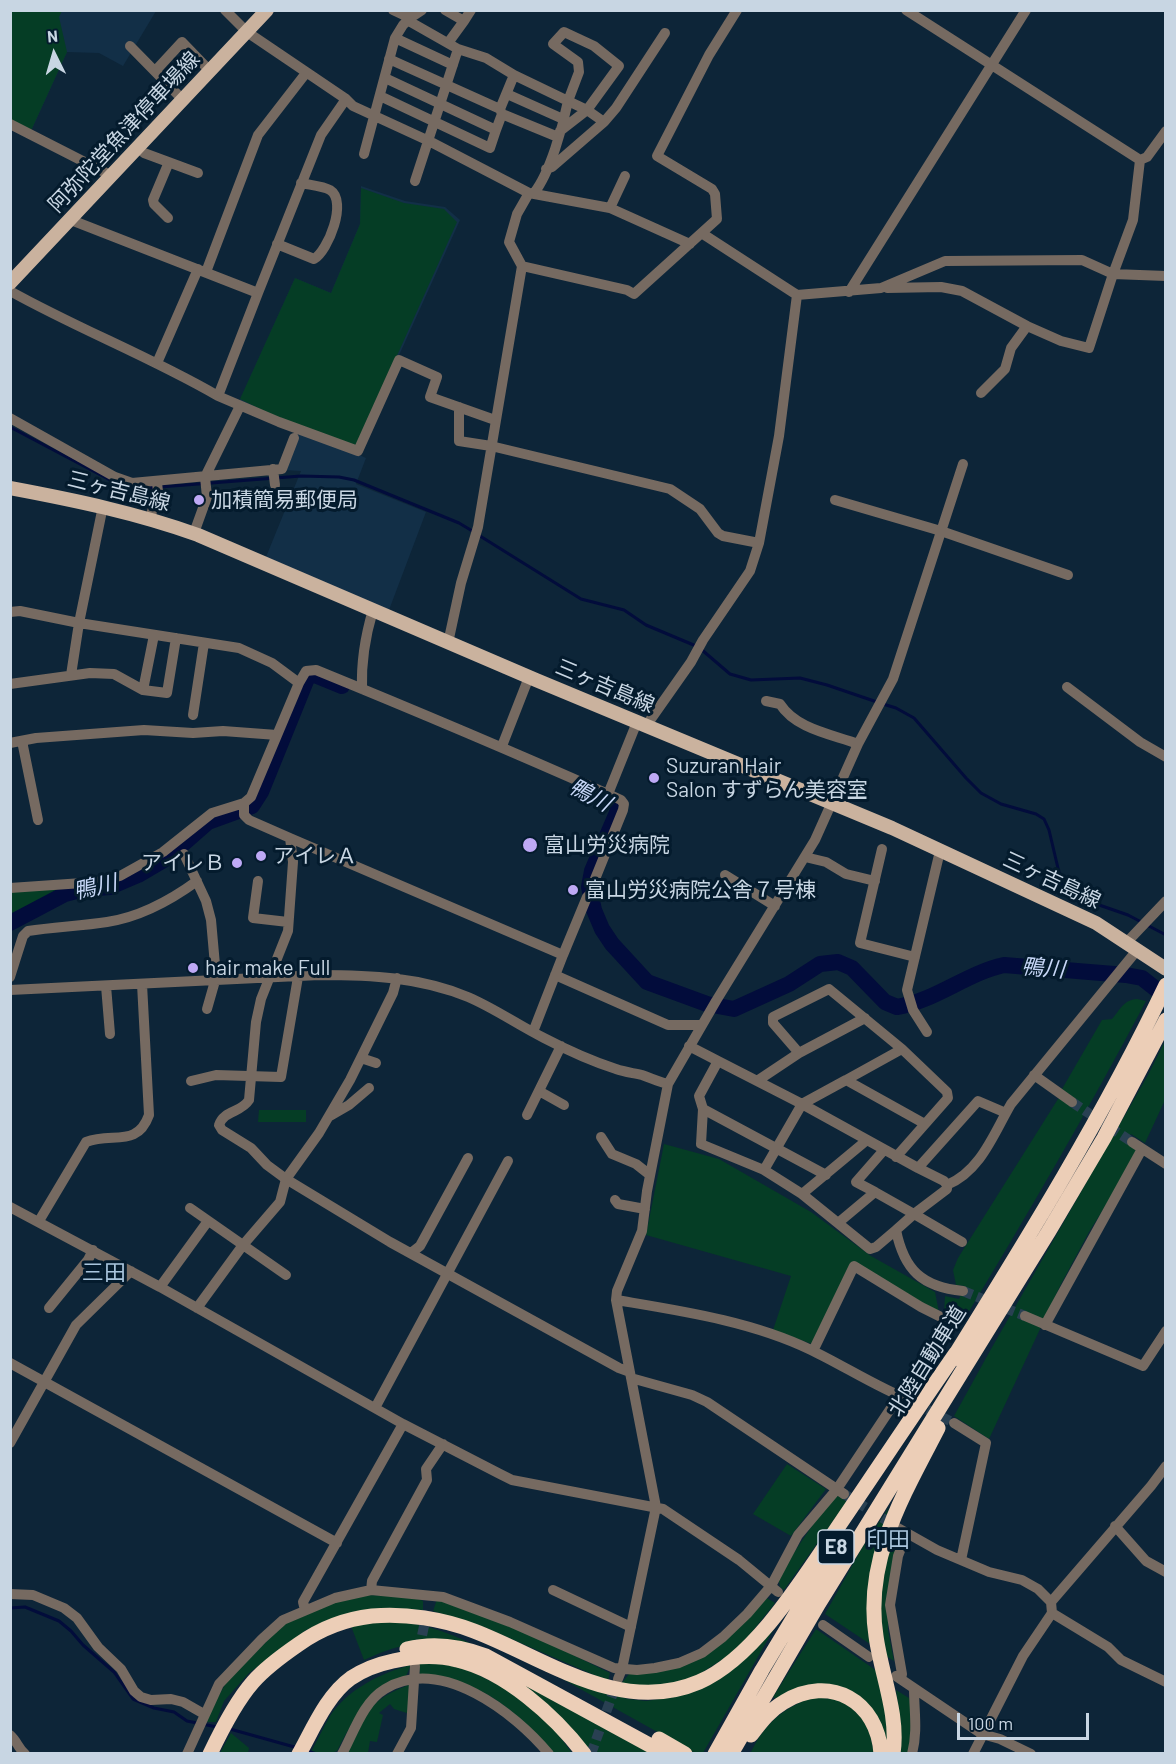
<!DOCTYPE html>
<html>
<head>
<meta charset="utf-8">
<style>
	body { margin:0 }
	#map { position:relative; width:1176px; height:1764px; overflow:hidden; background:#0d2538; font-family:Barlow,sans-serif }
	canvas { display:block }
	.frame { position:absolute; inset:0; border:12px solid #c8d6e3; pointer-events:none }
	.north { position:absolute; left:24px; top:24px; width:60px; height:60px; -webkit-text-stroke:4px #041b2d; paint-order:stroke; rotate:355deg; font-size:16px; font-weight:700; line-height:24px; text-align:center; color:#c8d6e3 }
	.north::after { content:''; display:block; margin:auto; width:21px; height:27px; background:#c8d6e3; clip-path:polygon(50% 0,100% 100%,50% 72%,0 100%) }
	.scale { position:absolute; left:957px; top:1713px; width:132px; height:27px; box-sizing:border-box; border:3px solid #c8d6e3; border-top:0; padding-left:8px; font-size:18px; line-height:21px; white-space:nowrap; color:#c8d6e3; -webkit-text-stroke:4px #041b2d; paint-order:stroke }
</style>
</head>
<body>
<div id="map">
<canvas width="1176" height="1764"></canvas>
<div class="frame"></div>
<div class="north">N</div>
<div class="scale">100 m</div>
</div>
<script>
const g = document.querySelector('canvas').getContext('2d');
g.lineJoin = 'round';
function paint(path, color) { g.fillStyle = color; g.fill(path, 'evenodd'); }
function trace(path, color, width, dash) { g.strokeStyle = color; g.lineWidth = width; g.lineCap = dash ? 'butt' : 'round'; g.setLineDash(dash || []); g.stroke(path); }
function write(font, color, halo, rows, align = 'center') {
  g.font = font + ' Barlow,"Noto Sans JP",sans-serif'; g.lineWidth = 6; g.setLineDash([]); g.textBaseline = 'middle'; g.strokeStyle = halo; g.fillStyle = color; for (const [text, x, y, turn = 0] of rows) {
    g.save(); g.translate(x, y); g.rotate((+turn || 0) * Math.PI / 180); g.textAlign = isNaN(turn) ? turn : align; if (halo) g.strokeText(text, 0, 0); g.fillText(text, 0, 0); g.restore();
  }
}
paint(new Path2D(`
	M 10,11 L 156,11 L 123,66 L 99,53 L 67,52 L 30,133 Z
	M 361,186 L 405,201 L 445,207 L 460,220 L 355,453 L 366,458 L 356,484 L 426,512 L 389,610 L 266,557 L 301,471 L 284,470 L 300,426 L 239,402 L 295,278 L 331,293 L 360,224 Z`), '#122f47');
paint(new Path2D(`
	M 10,11 L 62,11 L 59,17 L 67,52 L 30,133 L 11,124 Z
	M 361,188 L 404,203 L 444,209 L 457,222 L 356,447 L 278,418 L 240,399 L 295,278 L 331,293 L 360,224 Z
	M 61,889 L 11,920 L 11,891 Z
	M 1137,999 L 1146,1001 C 1088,1111 1026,1217 962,1323 L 944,1313 L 945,1296 L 959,1299 L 965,1286 L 956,1285 L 953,1270 L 958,1258 L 1058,1099 L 1073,1097 L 1062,1089 L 1102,1020 L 1112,1019 C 1120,1010 1123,1000 1137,999 Z
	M 1165,1041 L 1165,1100 L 1145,1143 L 1131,1134 L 1126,1141 L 1139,1152 L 1089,1232 L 1060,1286 L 989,1439 L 954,1416 L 991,1349 L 1148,1075 Z
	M 259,1110 L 306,1110 L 306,1122 L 258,1122 Z
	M 664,1144 L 719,1159 L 811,1212 L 871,1256 L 935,1292 L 939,1312 L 853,1262 L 812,1344 L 773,1330 L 791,1276 L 646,1235 Z
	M 787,1464 L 826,1489 L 791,1536 L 753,1514 Z
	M 836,1495 L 847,1501 L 784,1590 L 780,1587 L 778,1576 L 812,1526 Z
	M 889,1507 L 874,1555 L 867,1601 L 870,1644 L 825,1614 L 862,1548 Z
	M 895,1531 L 901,1534 L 901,1539 L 888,1604 L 888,1630 L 894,1661 L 886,1656 L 880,1621 L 880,1582 Z
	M 367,1595 L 414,1597 L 423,1601 L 423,1610 L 384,1608 L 338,1617 L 306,1630 L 249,1673 L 224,1701 L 216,1722 L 204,1722 L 227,1681 L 289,1619 L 332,1602 Z
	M 767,1598 L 775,1603 L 747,1638 L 728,1656 L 690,1680 L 665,1685 L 620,1685 L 629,1674 L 700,1657 Z
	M 437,1599 L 530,1634 L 610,1673 L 608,1681 L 484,1627 L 433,1611 Z
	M 779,1620 L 703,1753 L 695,1753 L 532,1662 L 598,1690 L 628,1699 L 646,1701 L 673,1697 Z
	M 381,1621 C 416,1621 444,1630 476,1646 C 430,1642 407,1639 364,1660 L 351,1626 Z
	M 816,1629 L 877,1671 L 885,1700 L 889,1740 L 886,1740 C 882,1730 879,1718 873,1710 C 848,1677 809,1679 777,1699 L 773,1697 Z
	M 482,1660 L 655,1753 L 591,1753 Z
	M 419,1662 L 458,1665 L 511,1691 L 552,1726 L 572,1753 L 554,1753 C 516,1711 480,1677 420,1677 Z
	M 411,1665 L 406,1676 C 371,1683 353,1721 337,1751 L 331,1753 L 310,1754 C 317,1741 323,1728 330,1716 C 348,1689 381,1673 411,1665 Z
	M 411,1684 L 410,1714 L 394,1709 L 390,1704 L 379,1713 L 383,1715 L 377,1742 L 370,1741 L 368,1753 L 346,1754 C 367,1713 366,1701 411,1684 Z
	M 896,1690 L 909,1698 L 913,1715 L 909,1753 L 901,1753 L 900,1719 Z
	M 812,1697 L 843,1700 L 868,1724 L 874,1753 L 750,1754 C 765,1723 781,1710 812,1697 Z
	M 231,1733 L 249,1748 L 248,1753 L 220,1753 Z`), '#053d25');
trace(new Path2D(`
	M 10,427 L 112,481
	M 130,487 L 134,489 L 301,476 L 339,477 L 354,480 L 459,523 L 474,532
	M 480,536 L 581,599 L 624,610 L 646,625 L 696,646
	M 702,650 L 730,674 L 751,680 L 800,678 L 827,685 L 877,702
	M 883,704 L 896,708 L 914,718 L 966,778 L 981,793 L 1001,804 L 1036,814 L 1044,819 L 1049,830 L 1061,881 L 1065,890 L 1079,898 L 1128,915 L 1166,935
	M 10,1608 L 25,1607 L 59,1621 L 71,1631 L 83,1645 L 114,1672 L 133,1699 L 154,1708 L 174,1712 L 187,1721 L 217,1727
	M 230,1729 L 298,1748
	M 307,1751 L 317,1754`), '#020c3b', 3);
trace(new Path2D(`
	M 595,794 L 614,802 L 619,808 L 592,871 L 589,887 L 594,910 L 602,929 L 612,944 L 647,982 L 707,1004 L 734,1009 L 789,984 L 820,964 L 838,962 L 852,968 L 885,1002 L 897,1007 C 935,1001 967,973 1004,965 L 1126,975 L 1142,978 L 1166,997
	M 10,923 L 65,894 L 84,889 L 110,887 L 138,875 L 167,858 L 208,822 L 252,806 L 261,792 L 308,676 L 315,675 L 342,686`), '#020c3b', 16);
trace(new Path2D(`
	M 1072,1102 L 1132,1142
	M 963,1291 L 1025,1316
	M 914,1403 L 954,1423
	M 844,1494 L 897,1527
	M 419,1650 L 428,1607
	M 591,1754 L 617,1682`), '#294052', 10, [10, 5]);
trace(new Path2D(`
	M 225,10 L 247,32 L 346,99 L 353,106 L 429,141 L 529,193 L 610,208 L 690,244
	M 393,10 L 410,18 L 422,10
	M 445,10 L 464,21 L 471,10
	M 906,10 L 1140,160
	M 407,20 L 458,49 L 486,58 L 514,75 L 500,109
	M 564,32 L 594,46 L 619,66 L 587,110 L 568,101 L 579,72 L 578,62 L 553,44 Z
	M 395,38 L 453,65
	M 448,43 L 464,21
	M 130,46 L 183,100
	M 158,68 L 182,42 L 210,71
	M 514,75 L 568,101 C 563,126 550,173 534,193
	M 385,78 L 496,130 L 502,114 L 500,109 L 389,59
	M 507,94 L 563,119
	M 380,96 L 490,148 L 496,130
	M 502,114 L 558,137
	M 604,122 L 616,108 L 665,33
	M 10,124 L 112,176
	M 138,148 L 144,153 L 198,173
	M 364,154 L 395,38 L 403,25 L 410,18
	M 1140,160 L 1147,157 L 1166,131
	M 546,169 L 552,167 L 604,122 L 587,110 L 560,131
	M 415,181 L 458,49
	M 610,208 L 625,176
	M 168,218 L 154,204 L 153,200 L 169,162
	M 703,234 L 797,295 L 881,288 L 945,261 L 1082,260 L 1113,274 L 1166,276
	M 277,244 L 314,259 C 328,251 348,201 330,190 C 323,186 310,185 301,183
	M 522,266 L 627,290 L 634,294 L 717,219 L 715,194 L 712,189 L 657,156 L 709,55 L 737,10
	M 206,272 L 258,135 L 306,73
	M 887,288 L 941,287 L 962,291 L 1027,326
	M 10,291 C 78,329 151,357 218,396 L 258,293 L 71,220
	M 849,292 L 1026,10
	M 258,293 L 321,135 L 346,99
	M 157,363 L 198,269
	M 981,393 L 1005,369 L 1011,348 L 1027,326 L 1061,341 L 1089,348 L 1113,274 L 1133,220 L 1140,160
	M 218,396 L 279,422 L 358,451 L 399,360 L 437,377 L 430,397 L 495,420
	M 459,407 L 459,441 L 491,446 L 670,489 L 700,509 L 718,533 L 723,536 L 759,543
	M 10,418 L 115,477 L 132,483 L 282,469 L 294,438
	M 273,469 L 275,485
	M 835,500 L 941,531 L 1068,575
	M 150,518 L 158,492 L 157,482
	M 194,533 L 207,497 L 205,477 L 240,406
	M 10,612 L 20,611 L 79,623 L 239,648 L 272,663 L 299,683
	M 448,643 L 461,583 L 478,527 L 522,266 L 509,242 L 517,214 L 529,193
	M 71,675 L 79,623 L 103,506
	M 10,684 L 90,673 L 114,674 L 143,690 L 154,635
	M 1067,687 L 1140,742 L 1166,757
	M 362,689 C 361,661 365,637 373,610
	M 143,690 L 167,693 L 176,638
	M 766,701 L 780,704 C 796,729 831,734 858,744
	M 193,715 L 204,643
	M 646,726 L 691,662 L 703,640 L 750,571 L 759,543 L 779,436 L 797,295
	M 22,741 L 38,820
	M 10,743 L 36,738 L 144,730 L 193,733 L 223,731 L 277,735
	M 502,746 L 529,677
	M 608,794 C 511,751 414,710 316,670 L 306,671 L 299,683 L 251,797 L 244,803 L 244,815 L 249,820 L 290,838 L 293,862 L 288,931 L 261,999 L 256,1022 L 249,1100 C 241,1113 224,1110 219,1125 L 222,1130 L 251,1148 L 267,1165 L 286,1179 L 390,1242 L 619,1368 L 630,1372
	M 290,838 L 563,955 L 587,897 L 594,890 L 595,879 L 623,810 L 624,804 L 621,800 L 608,794 L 637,722
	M 882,849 L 860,943 L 915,957
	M 184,854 L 206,901 L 211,920 L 215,965 L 215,981 L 207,1009
	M 805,857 L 826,862 L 846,874 L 875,881
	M 725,875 L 775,906
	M 258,881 L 253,918 L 288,922
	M 10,888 L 97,882 L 120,876 L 163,852 L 212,813 L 244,803
	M 1127,942 L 1166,901
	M 10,960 L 15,961 L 10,977
	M 15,961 L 23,936 L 28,931 C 54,927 81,926 107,922 C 140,917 171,900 197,881
	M 555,975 L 668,1025 L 702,1025
	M 106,986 L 110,1034
	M 10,990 L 319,975 C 370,975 420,977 468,997 C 494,1008 518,1025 544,1038 C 567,1050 591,1061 616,1069 C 624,1072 634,1073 642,1075 C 651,1078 659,1082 668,1084
	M 533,1032 L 563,955
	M 927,1032 L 913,1010 L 907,990 L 940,851
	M 689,1046 L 718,1061 L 699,1096 L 703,1109 L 826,1175
	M 799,1053 L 773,1023 L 773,1017 L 829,989 L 902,1049 L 947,1092 L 948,1098 L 896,1157
	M 361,1058 L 376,1063
	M 718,1061 L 802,1104 L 918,1168 L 978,1101 L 1006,1113
	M 1034,1075 L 1072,1102
	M 846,1080 L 902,1049
	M 191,1081 L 216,1075 L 281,1077 L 298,977
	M 757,1081 L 799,1053 L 865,1018
	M 539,1091 L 564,1105
	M 703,1109 L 701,1144 L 764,1170 L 802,1194 L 870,1249 L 876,1247 L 896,1230
	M 527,1115 L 561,1046
	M 330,1116 L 349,1105 L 369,1088
	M 601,1137 L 612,1154 L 636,1164 L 650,1175
	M 1132,1142 L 1166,1164
	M 918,1168 L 944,1181 L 947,1185
	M 764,1170 L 802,1104 L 846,1080 L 925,1124
	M 875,1192 L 856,1182 L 884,1150
	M 802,1194 L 867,1140
	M 615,1200 L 618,1204 L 645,1209
	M 10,1207 L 160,1287 L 403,1424 L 500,1474 L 512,1480 L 663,1509 L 739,1560 L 778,1592
	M 190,1208 L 286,1275
	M 39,1221 L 86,1142 C 113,1132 137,1148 149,1115 L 142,984
	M 838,1223 L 875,1192 L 914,1214 L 947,1189 L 947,1185 C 981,1171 994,1133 1011,1104 L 1138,949
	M 962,1242 L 914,1214 L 896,1230 C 904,1270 922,1287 963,1291
	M 411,1253 L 420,1246 L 468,1158
	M 160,1287 L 208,1221
	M 616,1300 C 681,1311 751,1321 811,1350 C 844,1366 875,1386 909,1400
	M 49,1308 L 88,1260 L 93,1250
	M 197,1308 L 243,1245 L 280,1202 L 286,1179 L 319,1133 L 350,1080 L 393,993 L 397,978
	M 1025,1316 L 1143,1366 L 1166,1331
	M 1045,1325 L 1142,1149
	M 10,1363 L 337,1543
	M 631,1378 L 692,1395 L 707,1402 L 844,1494
	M 375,1408 L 508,1161
	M 954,1423 L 986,1443 L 961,1560
	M 10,1443 L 76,1325 L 131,1271
	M 1115,1526 L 1146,1561 L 1166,1572
	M 898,1528 L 937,1550 L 989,1572 L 1022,1580 L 1038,1589 L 1051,1602 L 1052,1613 L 1023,1656 L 973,1754
	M 371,1590 L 372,1581 L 427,1480 L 426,1469 L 443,1444
	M 553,1590 L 631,1627
	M 10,1594 L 33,1595 L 64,1608 L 77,1618 L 98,1647 L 121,1669 L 134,1691 L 141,1697 L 151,1700 L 171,1699 L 183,1702 L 204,1714
	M 1051,1602 L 1151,1486 L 1166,1466
	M 305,1610 L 303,1602 L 403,1424
	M 1052,1613 L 1108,1647 L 1121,1660 L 1166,1682
	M 823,1625 L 869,1657
	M 896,1676 L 982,1734 L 1000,1739 L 1031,1754
	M 618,1679 L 622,1669 L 656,1507 L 616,1300 L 617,1291 L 642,1231 L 647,1191 L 668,1084 L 716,1001 L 815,840 L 858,744 L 893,679 L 963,464
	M 901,1679 L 902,1674 L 890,1605 L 898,1556 L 907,1533
	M 10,1735 C 17,1741 18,1748 25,1754
	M 187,1754 L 219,1684 L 262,1639 L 283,1620 L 335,1598 L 371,1590 L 443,1597 L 510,1622 L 614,1668 L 637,1670 L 655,1668 L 679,1663 L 702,1653 L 723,1637 L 747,1614 L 771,1586 L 798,1535 L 837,1489 L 899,1396 L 955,1324 L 921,1307 L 854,1266 L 813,1351
	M 342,1754 C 354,1732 363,1702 385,1689 C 441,1655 515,1713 549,1754
	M 397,1754 L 411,1728 L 415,1666
	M 912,1754 C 918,1731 914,1711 914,1688`), '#766a61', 10);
trace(new Path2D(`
	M 10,283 L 267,10
	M 10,488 C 74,500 137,513 198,535 L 536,680 L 892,828 L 1096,923 L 1166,969`), '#cab29e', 14);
trace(new Path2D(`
	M 952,1360 C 1028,1238 1104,1115 1166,985
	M 407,1649 C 435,1642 460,1646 486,1656 L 666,1754
	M 751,1735 C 761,1722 770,1710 784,1702 C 830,1674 878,1701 881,1754
	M 659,1739 L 685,1754
	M 210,1754 C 220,1733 238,1699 253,1682 C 266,1667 283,1655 299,1644 C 320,1629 346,1619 372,1616 C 406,1613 443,1619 474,1631 C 545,1658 620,1716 699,1682 C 757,1657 807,1572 842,1521 C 880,1465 917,1409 956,1353
	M 299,1754 C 313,1729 327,1695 351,1678 C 363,1670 379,1664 393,1661 C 414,1656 435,1654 457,1660 C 505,1671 555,1716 584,1754
	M 715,1754 L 762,1670 L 838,1544
	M 731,1754 L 819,1603 L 1049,1231 L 1104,1138 L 1166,1020
	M 893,1754 C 899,1714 881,1674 876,1636 C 864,1559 904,1494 938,1428`), '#ecceb7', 15);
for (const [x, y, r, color] of [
	[199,500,6,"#bea9f5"],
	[654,778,6,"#bea9f5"],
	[530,845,8,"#bea9f5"],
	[261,856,6,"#bea9f5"],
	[237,863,6,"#bea9f5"],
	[573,890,6,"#bea9f5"],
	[193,968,6,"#bea9f5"]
]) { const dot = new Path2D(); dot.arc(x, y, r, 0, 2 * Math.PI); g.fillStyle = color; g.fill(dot); trace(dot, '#041b2d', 2); }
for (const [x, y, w] of [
	[836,1547,36]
]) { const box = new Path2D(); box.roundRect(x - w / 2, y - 17, w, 34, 4.5); g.fillStyle = '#041b2d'; g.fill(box); trace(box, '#c8d6e3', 1.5); }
write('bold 20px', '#c8d6e3', null, [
	["E8",836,1547]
]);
write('21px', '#c8d6e3', '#041b2d', [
	["阿弥陀堂魚津停車場線",124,132,-47],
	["三ヶ吉島線",119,491,14],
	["三ヶ吉島線",605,686,23],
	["三ヶ吉島線",1052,880,25],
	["北陸自動車道",927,1361,-58]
]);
write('21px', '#c8d6e3', '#041b2d', [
	["加積簡易郵便局",211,500],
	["Suzuran Hair",666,766],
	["Salon すずらん美容室",666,790],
	["富山労災病院",544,845],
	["アイレＡ",273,856],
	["アイレＢ",225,863,"right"],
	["富山労災病院公舎７号棟",585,890],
	["hair make Full",205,968]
], 'left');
write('italic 22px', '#c7d7f7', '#041b2d', [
	["鴨川",590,795,28],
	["鴨川",95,887,-13],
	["鴨川",1043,968,5]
]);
write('22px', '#a9c5dd', '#041b2d', [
	["三田",104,1273],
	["印田",888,1540]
]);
</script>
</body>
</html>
